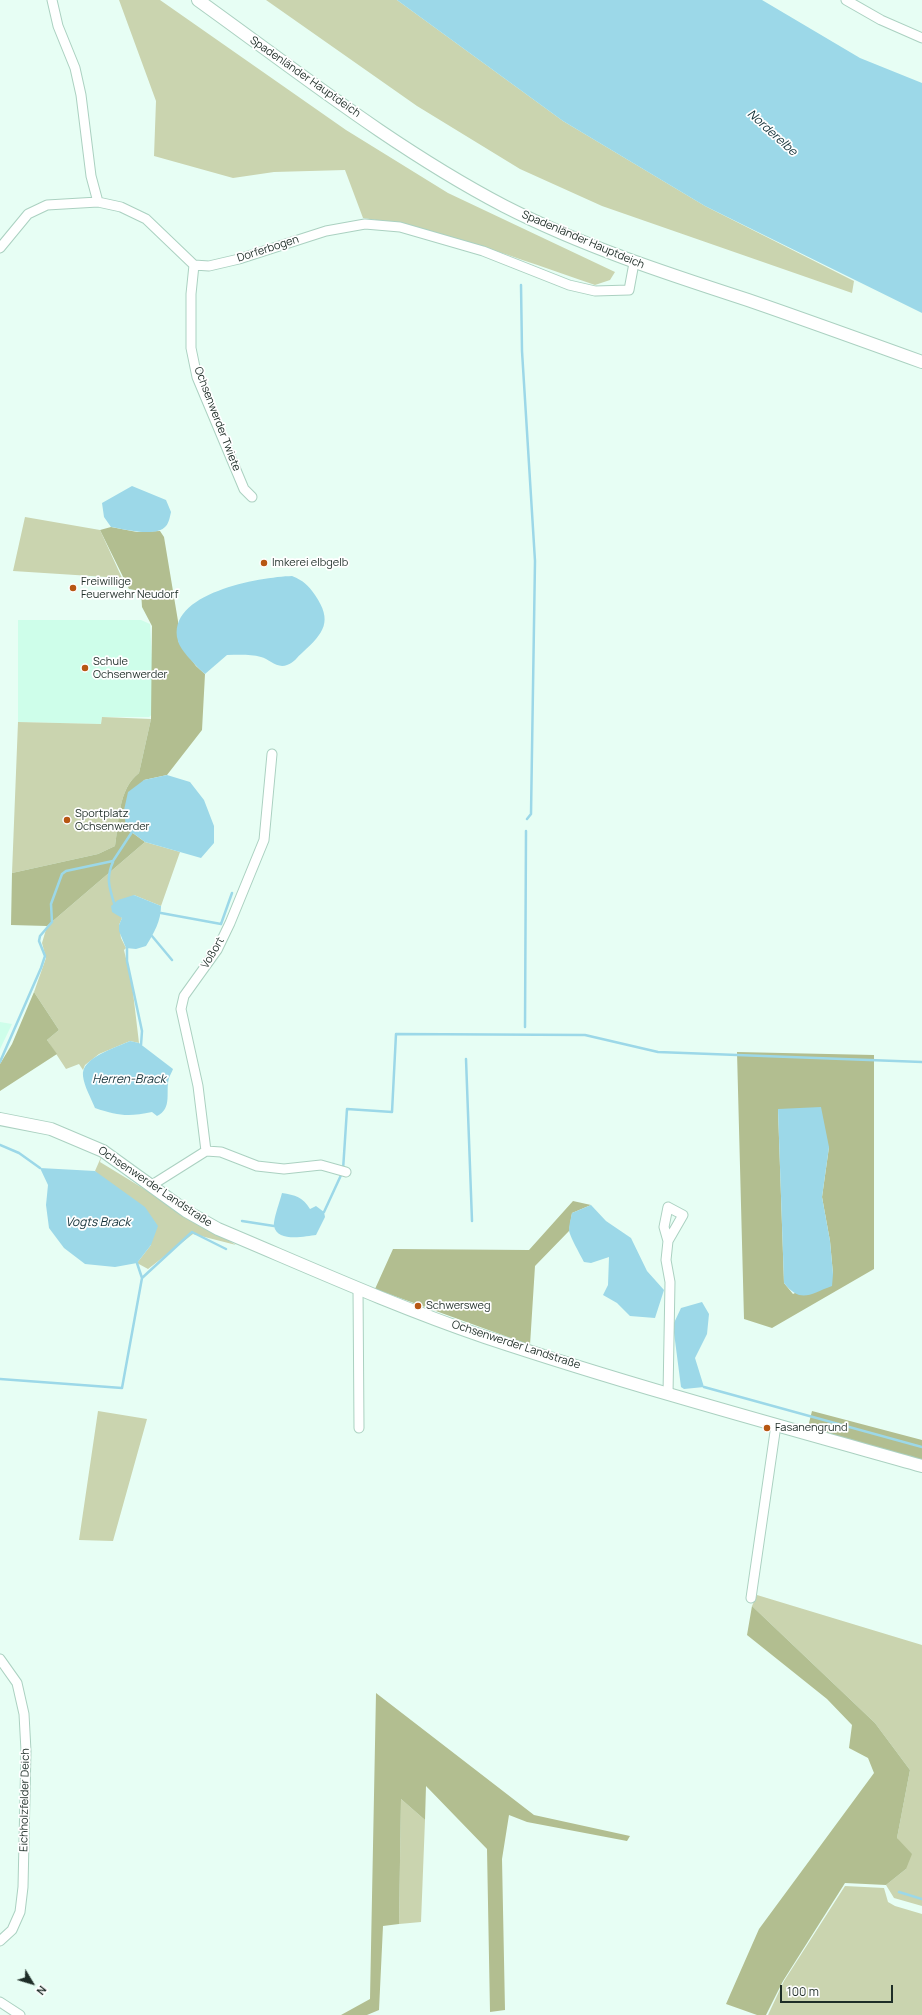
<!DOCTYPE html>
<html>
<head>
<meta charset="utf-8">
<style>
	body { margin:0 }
	#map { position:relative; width:922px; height:2015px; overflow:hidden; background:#e7fef4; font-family:Manrope,sans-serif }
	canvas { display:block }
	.north { position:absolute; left:12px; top:1963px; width:40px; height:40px; -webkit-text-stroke:3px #fff; paint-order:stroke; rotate:128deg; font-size:11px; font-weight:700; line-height:16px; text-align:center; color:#1e2d27 }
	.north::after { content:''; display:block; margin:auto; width:14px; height:18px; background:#1e2d27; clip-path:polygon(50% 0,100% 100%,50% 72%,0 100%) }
	.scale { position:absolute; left:780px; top:1985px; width:113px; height:18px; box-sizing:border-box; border:2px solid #1e2d27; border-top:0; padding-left:5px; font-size:12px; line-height:14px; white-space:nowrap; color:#1e2d27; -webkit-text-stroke:3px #fff; paint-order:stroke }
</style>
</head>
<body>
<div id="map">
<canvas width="922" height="2015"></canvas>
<div class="north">N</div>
<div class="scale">100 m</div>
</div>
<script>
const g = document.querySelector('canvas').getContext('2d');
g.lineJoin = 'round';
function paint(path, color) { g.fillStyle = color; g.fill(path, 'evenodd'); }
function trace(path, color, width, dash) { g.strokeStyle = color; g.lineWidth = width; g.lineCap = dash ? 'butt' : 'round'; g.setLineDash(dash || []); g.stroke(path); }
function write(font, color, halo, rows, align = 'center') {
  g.font = font + ' Manrope,sans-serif'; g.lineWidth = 3.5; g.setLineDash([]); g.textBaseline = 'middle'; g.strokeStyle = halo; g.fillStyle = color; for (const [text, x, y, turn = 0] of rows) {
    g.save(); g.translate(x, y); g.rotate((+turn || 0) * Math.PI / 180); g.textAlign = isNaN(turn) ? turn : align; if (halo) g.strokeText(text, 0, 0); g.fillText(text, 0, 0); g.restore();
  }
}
paint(new Path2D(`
	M 18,620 L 141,620 L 150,624 L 155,712 L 149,717 L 102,717 L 101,724 L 18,722 Z
	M 0,1022 L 12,1024 L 0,1049 Z`), '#cefeea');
paint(new Path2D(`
	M 119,0 L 160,0 L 346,130 L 448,193 L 615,272 L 610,280 L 595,285 C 518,259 443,229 363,218 L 345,170 L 274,172 L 233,178 L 154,156 L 156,101 Z
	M 266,0 L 397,0 L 563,121 L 705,206 L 854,281 L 852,293 L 602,206 L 520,169 L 417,106 Z
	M 25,517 L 100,530 L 122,578 L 13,571 Z
	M 102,717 L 151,719 L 139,773 C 118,789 119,822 115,846 L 98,854 L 12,873 L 18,722 L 101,724 Z
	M 145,842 L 180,852 L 161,906 L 134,895 L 120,916 L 122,918 L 119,925 L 121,938 L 126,948 L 124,950 L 132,984 L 139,1043 L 130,1041 L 99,1054 L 85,1065 L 83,1070 L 79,1064 L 66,1069 L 47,1040 L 59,1030 L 34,992 L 46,958 L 42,943 L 47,926 Z
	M 102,1155 L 100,1162 L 236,1245 L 193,1234 L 148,1269 L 137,1263 L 151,1245 L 95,1171 Z
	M 98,1411 L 147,1419 L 113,1541 L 79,1540 Z
	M 757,1595 L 922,1645 L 922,1906 L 894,1898 L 886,1885 L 906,1869 L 897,1838 L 910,1770 L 875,1723 L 752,1606 Z
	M 401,1799 L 425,1820 L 421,1922 L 399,1924 Z
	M 845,1886 L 884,1888 L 888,1902 L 895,1906 L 922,1914 L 922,2015 L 768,2015 L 784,1981 Z`), '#cad4af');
paint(new Path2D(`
	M 111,527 L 137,532 L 160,531 L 164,537 L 178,621 L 178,641 L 196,666 L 205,674 L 202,730 L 167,775 L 144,780 L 126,828 L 145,842 L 47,926 L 11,925 L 12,873 L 98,854 L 115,846 C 119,822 118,789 139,773 L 151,719 L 152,626 L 142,607 L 141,591 L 129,589 L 100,530 Z
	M 34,992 L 59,1030 L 47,1040 L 57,1054 L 0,1091 L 0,1064 L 12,1044 Z
	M 737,1052 L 874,1055 L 874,1269 L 772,1328 L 744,1319 ZM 778,1109 L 829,1147 L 822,1197 L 830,1241 L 833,1274 L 793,1294 L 784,1283 Z
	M 573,1201 L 591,1205 L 572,1213 L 569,1231 L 535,1266 L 530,1345 L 375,1289 L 393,1249 L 529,1250 Z
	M 812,1411 L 922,1440 L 922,1462 L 807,1431 Z
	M 752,1606 L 875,1723 L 910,1770 L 897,1838 L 912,1854 L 906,1869 L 886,1885 L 845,1883 L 783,1981 L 766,2015 L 757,2015 L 726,2004 L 759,1929 L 874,1773 L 868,1758 L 849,1748 L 852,1725 L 827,1699 L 747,1635 Z
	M 376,1693 L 534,1815 L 630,1836 L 627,1841 L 527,1822 L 509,1815 L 502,1859 L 505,2010 L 490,2012 L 487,1849 L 426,1786 L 425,1820 L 401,1799 L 399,1924 L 383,1926 L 379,2010 L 367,2015 L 341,2015 L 370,1999 Z`), '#b2be90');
paint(new Path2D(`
	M 397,0 L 762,0 L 860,58 L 922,83 L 922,313 L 705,206 L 563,121 Z
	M 132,486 L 166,500 L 171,512 C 170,516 169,523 166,526 C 156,538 124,529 111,527 L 104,517 L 102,503 Z
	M 292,576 C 304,581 308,585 315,595 C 333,621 324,633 303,652 C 297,657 294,663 287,665 C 277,669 269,659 261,657 C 250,654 238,655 227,655 L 205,674 C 197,667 180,650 178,641 C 165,593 260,577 292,576 Z
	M 167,775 L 190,782 L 204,800 L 214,826 L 214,843 L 201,858 L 145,842 L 126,828 L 124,810 L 128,792 L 144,780 Z
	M 134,895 L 161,906 C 161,921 154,933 146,946 L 136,949 L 126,948 L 119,931 L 119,925 L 122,918 L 112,912 L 111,906 L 118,900 Z
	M 130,1041 L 139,1043 L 173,1069 C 172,1072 170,1075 169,1078 C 165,1092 173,1108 157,1116 L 152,1112 C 129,1117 118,1116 95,1108 C 91,1098 84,1086 83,1076 C 80,1058 117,1047 130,1041 Z
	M 821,1107 L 829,1147 L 822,1197 L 830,1241 L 833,1274 L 832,1286 C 810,1294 801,1304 784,1283 L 778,1109 Z
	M 40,1168 L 95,1171 L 145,1207 L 158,1226 L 151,1245 L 137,1263 L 115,1267 L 85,1264 L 64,1248 L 49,1228 L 46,1205 L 48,1185 Z
	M 282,1193 C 295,1195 303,1197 310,1209 L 316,1206 L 324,1212 L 325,1217 L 316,1235 C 306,1236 277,1243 274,1226 C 273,1220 280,1201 282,1193 Z
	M 591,1205 L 606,1221 L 631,1238 L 647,1271 L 664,1290 L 655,1318 L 630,1316 L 617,1303 L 603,1295 L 608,1285 L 609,1257 L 591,1263 L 584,1262 C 581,1256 569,1235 569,1230 C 569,1224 571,1218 572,1213 Z
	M 702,1302 L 709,1314 L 707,1334 L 695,1358 L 704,1387 L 684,1389 L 681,1387 L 673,1325 L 681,1308 Z`), '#9cd8e8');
trace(new Path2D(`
	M 521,285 L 522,351 L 535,561 L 531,814 L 527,819
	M 113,862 C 106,877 109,887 114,903
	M 161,913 L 221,924 L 232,893
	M 152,936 L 172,960
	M 127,948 L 127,961 L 142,1031 L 141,1045
	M 525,1027 L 526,831
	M 466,1059 L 472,1221
	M 0,1062 L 41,968 L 45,956 L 39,941 L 40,936 L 52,922 L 51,904 L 62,874 L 66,871 L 113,861 L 132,832
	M 0,1145 L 19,1153 L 40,1168
	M 343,1170 L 347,1109 L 392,1112 L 396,1034 L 585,1035 L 658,1052 L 922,1062
	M 324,1212 L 342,1173
	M 242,1221 L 274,1226
	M 137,1263 L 142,1278 L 192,1232 L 226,1249
	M 0,1379 L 122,1388 L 142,1278
	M 704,1387 L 922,1447
	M 899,1892 L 922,1899`), '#9cd8e8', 2.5);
const street = new Path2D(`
	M 52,0 L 58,26 L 75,68 L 81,95 L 91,176 L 98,202 L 121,207 L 146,219 L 194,265 L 209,266 L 239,259 L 326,231 L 365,224 L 400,227 L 483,251 L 569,285 L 595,291 L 629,290 L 634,263
	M 846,0 L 881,20 L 922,38
	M 0,248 L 28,214 L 47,205 L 98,202
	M 194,265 L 191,294 L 191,348 L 197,377 L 244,489 L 252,497
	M 206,1151 L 198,1086 L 181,1009 L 184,996 L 217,950 L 230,923 L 264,840 L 272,754
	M 152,1185 L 206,1151 L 221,1152 L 257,1166 L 284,1169 L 321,1165 L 346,1172
	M 358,1288 L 359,1428
	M 668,1394 L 670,1282 L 666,1260 L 668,1241 L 664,1227 L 668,1207 L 683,1215 L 668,1241
	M 751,1598 L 776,1425
	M 0,1659 L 17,1683 L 24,1714 L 26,1751 L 23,1887 L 20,1912 L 12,1930 L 0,1941
	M 0,2002 L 20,2015`);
const secondary = new Path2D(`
	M 198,0 C 297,71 395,149 504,206 C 582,246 665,273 748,300 C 806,320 864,341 922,362
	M 0,1119 L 51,1129 L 103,1151 L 186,1211 L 218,1229 C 306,1266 394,1306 485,1337 C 629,1385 776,1425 922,1466`);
trace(street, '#abd1c1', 11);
trace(secondary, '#abd1c1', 14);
trace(street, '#fff', 9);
trace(secondary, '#fff', 12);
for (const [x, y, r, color] of [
	[264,563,4,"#b75713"],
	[73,588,4,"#b75713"],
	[85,668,4,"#b75713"],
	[67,820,4,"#b75713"],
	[418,1306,4,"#b75713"],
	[767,1428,4,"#b75713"]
]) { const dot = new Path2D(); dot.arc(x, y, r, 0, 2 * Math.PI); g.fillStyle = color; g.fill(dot); trace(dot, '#fff', 1.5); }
write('11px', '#1e2d27', '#fff', [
	["Spadenländer Hauptdeich",305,77,35],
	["Spadenländer Hauptdeich",583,240,23],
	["Dorferbogen",268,249,-18],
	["Ochsenwerder Twiete",217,419,69],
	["Voßort",213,953,-59],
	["Ochsenwerder Landstraße",155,1187,34],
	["Ochsenwerder Landstraße",516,1345,18],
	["Eichholzfelder Deich",25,1800,-89]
]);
write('11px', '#1e2d27', '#fff', [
	["Imkerei elbgelb",272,563],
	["Freiwillige",81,582],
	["Feuerwehr Neudorf",81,595],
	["Schule",93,662],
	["Ochsenwerder",93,675],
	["Sportplatz",75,814],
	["Ochsenwerder",75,827],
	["Schwersweg",426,1306],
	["Fasanengrund",775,1428]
], 'left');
write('italic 12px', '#143239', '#fff', [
	["Norderelbe",772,133,42],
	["Herren-Brack",129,1080],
	["Vogts Brack",98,1223]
]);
</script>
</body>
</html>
